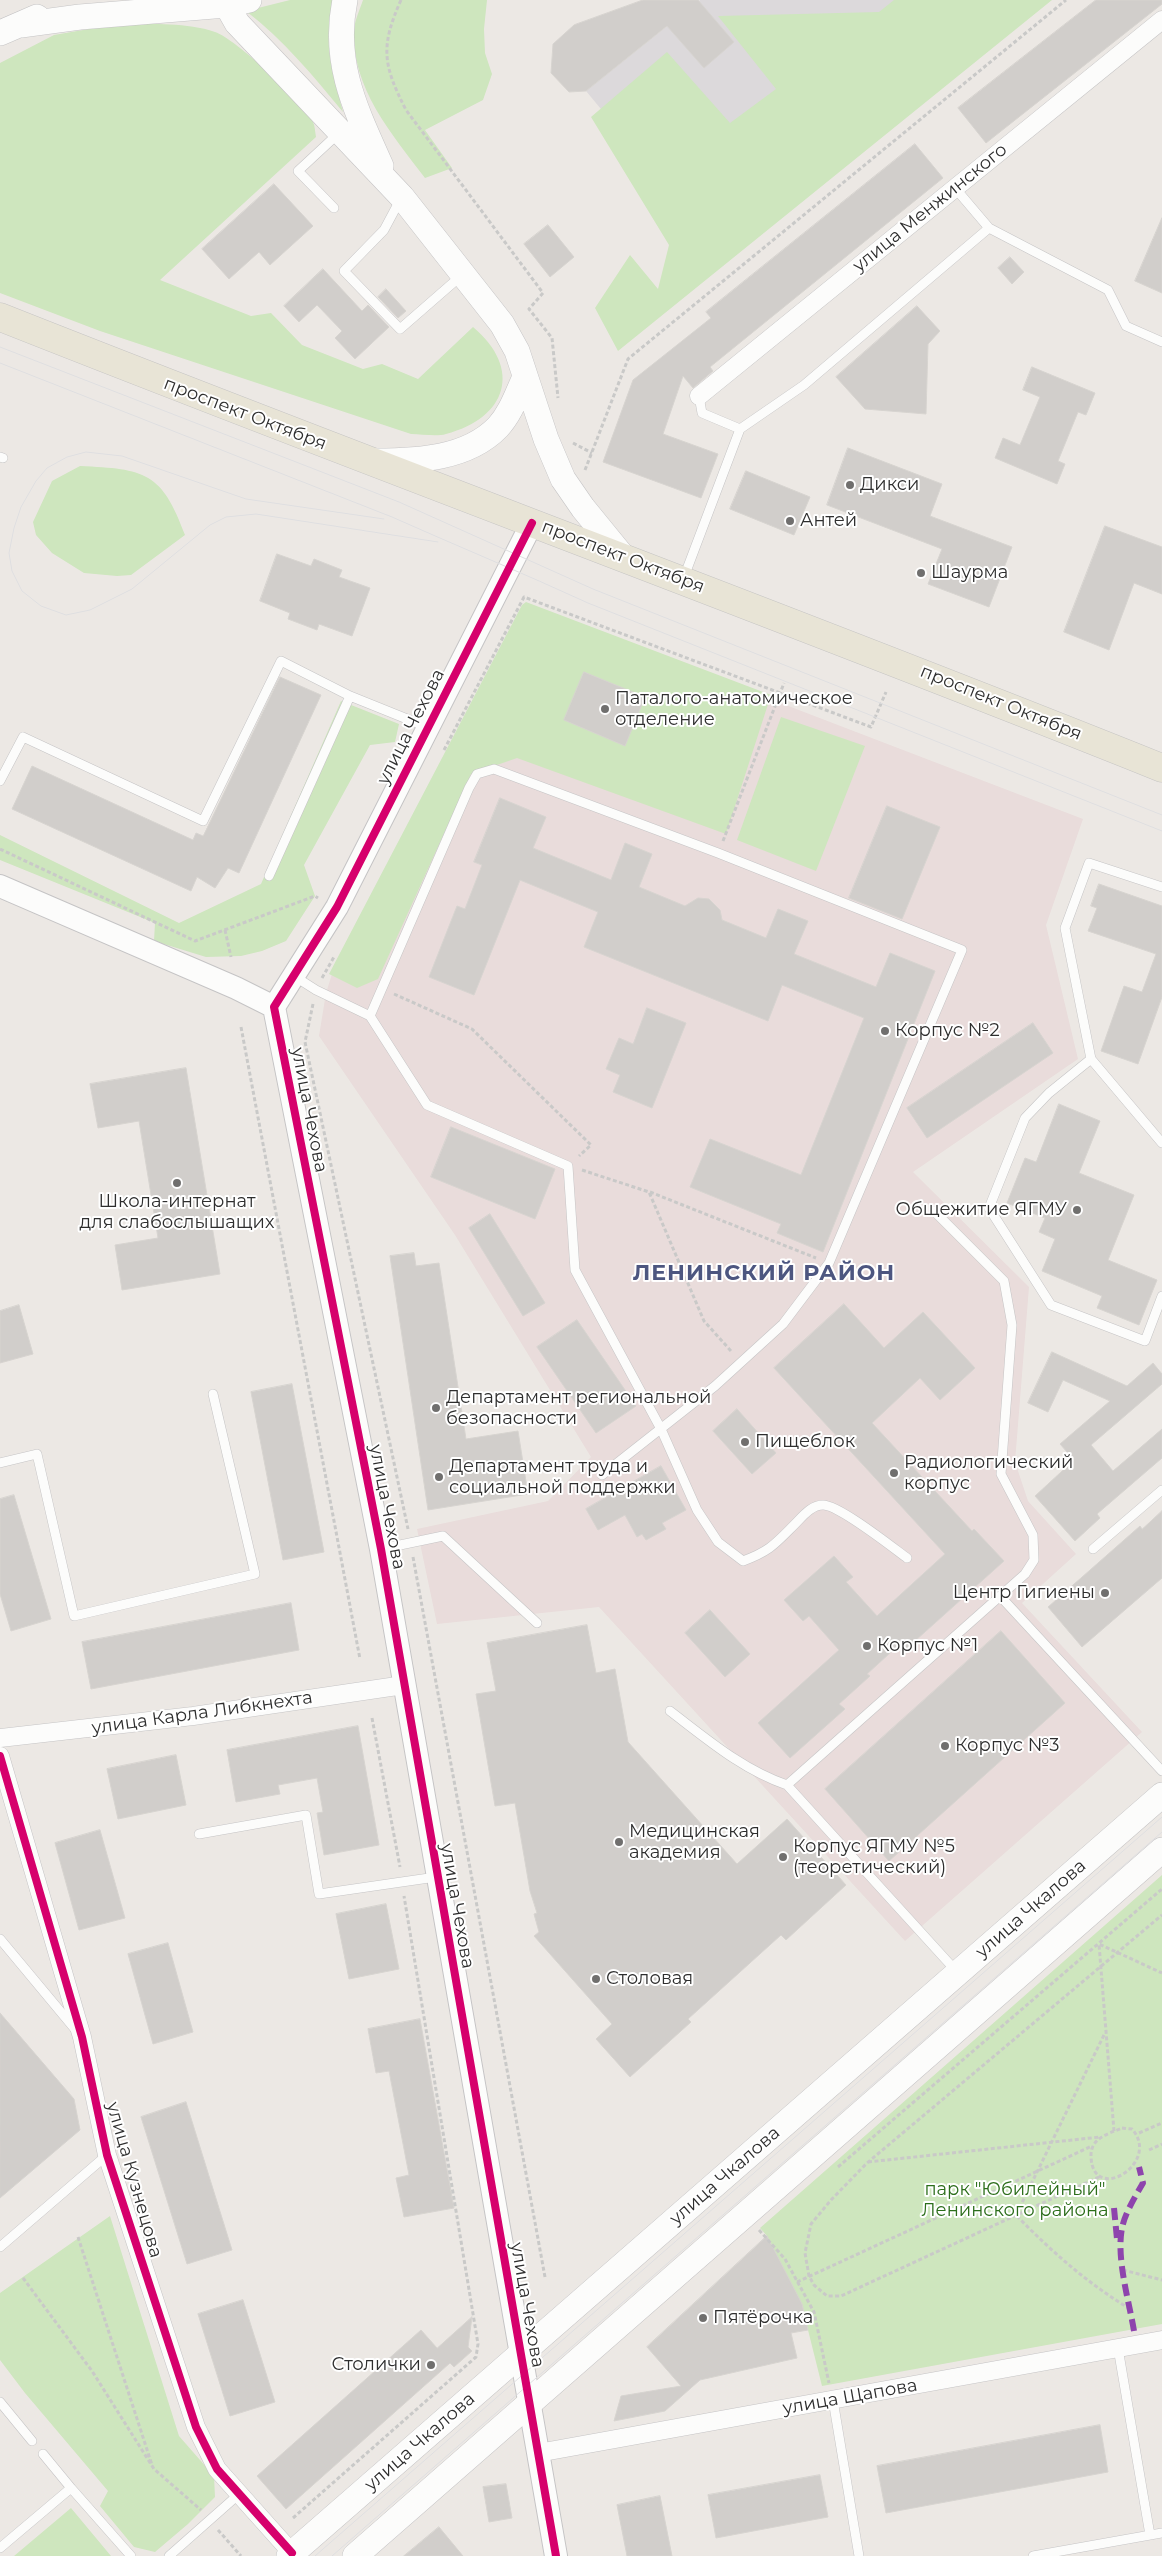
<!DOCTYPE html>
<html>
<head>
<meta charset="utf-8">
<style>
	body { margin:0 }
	canvas { display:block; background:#ece8e4 }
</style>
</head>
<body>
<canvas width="1162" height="2556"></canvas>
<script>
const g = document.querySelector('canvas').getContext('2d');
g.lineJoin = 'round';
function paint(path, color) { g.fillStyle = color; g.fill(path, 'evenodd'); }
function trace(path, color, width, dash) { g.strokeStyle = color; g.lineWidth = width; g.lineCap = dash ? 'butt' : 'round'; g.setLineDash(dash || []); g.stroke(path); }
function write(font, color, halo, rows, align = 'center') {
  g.font = font + ' Montserrat,sans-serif'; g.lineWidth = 4; g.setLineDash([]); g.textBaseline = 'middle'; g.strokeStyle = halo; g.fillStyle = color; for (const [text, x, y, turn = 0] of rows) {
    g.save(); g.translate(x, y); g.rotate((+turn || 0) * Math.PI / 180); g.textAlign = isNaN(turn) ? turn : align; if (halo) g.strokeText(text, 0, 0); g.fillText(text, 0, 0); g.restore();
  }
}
paint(new Path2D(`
	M 700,0 L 945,0 L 683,208 L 586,91 Z`), '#dcd9db');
paint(new Path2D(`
	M 525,605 L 1083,819 L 1046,925 L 1078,1059 L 913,1172 L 1029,1287 L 1015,1462 L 1028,1501 L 1076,1554 L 1022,1603 L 1142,1732 L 905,1941 L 599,1607 L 437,1624 L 417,1529 L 548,1501 L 591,1457 L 455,1235 L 319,1036 L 326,993 L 332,974 Z`), '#e9dcdb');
paint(new Path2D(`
	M 290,0 L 333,0 C 323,47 332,68 343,112 C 313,76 284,40 246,11 Z
	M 363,0 L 487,0 L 484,29 L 485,53 L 492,74 L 483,100 L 425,130 L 452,168 L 425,178 C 392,134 351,88 354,29 C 355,20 360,9 363,0 Z
	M 894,0 L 1052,0 L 618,351 L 595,308 L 630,255 L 658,289 L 669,245 L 591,117 L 667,52 L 730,123 L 776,89 L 718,16 L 879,12 Z
	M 124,23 C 153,25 187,22 215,32 C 236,39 303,102 313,122 C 315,126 315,132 316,137 L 160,280 L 251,316 L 271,313 L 302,345 L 363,369 L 382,364 L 418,379 L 473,327 C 523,369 507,418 446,434 C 436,437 422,434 411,434 L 100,331 L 0,293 L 0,63 L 54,35 Z
	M 80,466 C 145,469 162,472 185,535 L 131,575 L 117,576 L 84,573 L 52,553 L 36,535 L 33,522 L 52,481 Z
	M 526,602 L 771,695 L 726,834 L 517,758 L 471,774 L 378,979 L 357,988 L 329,974 L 522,605 Z
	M 341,701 L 399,724 L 395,742 L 370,745 L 304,865 L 315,896 L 286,941 L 262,951 L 241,956 L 206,957 L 154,941 L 155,923 L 0,860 L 0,835 L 179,923 L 261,884 Z
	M 781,717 L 865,746 L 816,871 L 737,840 Z
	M 1162,1875 L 1162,2324 L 822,2386 L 808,2330 L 767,2236 L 760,2228 Z
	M 110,2216 L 179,2436 L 214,2476 L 215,2497 L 188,2524 L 155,2552 L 134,2547 L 100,2506 L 108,2491 L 25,2393 L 0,2360 L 0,2293 Z
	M 71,2508 L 111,2556 L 14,2556 Z`), '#cee6be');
const building = new Path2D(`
	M 643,0 L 698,0 L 734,42 L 704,68 L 667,26 L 586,91 L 569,92 L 551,73 L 553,44 L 574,25 Z
	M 1096,0 L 1162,0 L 1162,4 L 986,143 L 958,108 Z
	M 915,144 L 943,178 L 710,367 L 713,371 L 693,388 L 683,376 L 663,434 L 718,454 L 701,498 L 603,462 L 633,380 L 711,318 L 706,312 Z
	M 274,184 L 313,226 L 270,265 L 259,252 L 229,279 L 202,249 Z
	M 1162,218 L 1162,293 L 1135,281 Z
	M 548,225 L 574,257 L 550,277 L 524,244 Z
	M 1010,257 L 1024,272 L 1012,284 L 998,268 Z
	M 323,269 L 362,311 L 368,305 L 389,327 L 355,359 L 335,338 L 342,331 L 317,305 L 299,322 L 284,306 Z
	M 386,289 L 406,311 L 398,318 L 378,297 Z
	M 917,306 L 940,331 L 928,344 L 926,414 L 865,409 L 836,377 Z
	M 1032,367 L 1095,393 L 1086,415 L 1078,412 L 1058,461 L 1065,464 L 1057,484 L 995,458 L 1003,438 L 1020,445 L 1040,397 L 1023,390 Z
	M 848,448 L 942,484 L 930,516 L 1012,547 L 989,607 L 928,584 L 942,549 L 827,505 Z
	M 746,471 L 810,497 L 794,535 L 730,509 Z
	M 1105,526 L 1162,547 L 1162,594 L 1134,583 L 1109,650 L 1064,632 Z
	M 277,554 L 311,566 L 314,559 L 342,570 L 339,577 L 370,588 L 352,636 L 319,624 L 317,630 L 288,619 L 290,613 L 260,601 Z
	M 584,672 L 645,697 L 625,746 L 564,720 Z
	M 280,677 L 321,695 L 239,873 L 228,868 L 215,888 L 197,877 L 191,891 L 12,809 L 32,766 L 193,840 L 196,833 L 203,836 Z
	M 500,798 L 546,817 L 533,848 L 611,880 L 625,843 L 652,854 L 639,887 L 685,906 L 698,898 L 709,899 L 720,910 L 722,920 L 766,938 L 778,909 L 808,921 L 794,954 L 876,987 L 890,953 L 935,971 L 823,1252 L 777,1233 L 781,1224 L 690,1187 L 710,1139 L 801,1175 L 864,1018 L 782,985 L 768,1021 L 681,986 L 584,947 L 598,912 L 520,880 L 474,995 L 429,977 L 457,906 L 465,909 L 482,865 L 474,862 Z
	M 887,806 L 940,827 L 902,919 L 849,898 Z
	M 1099,884 L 1162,906 L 1162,997 L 1138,1064 L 1101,1051 L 1124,986 L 1142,992 L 1156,954 L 1088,931 L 1097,908 L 1091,906 Z
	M 647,1008 L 686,1023 L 652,1108 L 613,1092 L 620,1075 L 606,1069 L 619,1038 L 633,1044 Z
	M 1033,1023 L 1053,1053 L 927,1138 L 907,1108 Z
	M 186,1068 L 220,1274 L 122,1290 L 115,1245 L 158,1238 L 139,1121 L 98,1128 L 90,1084 Z
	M 1059,1104 L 1100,1121 L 1079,1173 L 1134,1195 L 1108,1260 L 1157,1280 L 1139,1325 L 1097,1308 L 1102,1296 L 1042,1271 L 1055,1239 L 1039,1232 L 1045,1218 L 1007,1203 L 1025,1158 L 1036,1162 Z
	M 451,1127 L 555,1169 L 535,1219 L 431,1177 Z
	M 490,1214 L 545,1303 L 523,1316 L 469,1228 Z
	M 414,1253 L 416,1266 L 439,1263 L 466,1439 L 518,1431 L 528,1494 L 428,1510 L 390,1256 Z
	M 844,1304 L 884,1348 L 923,1312 L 975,1368 L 940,1400 L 920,1378 L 872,1423 L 972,1531 L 974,1529 L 1004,1561 L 906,1649 L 901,1643 L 867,1674 L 870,1676 L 839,1704 L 845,1709 L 790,1758 L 758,1723 L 839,1650 L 809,1616 L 803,1621 L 784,1600 L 834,1556 L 853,1577 L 846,1582 L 877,1616 L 945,1554 L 774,1368 Z
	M 19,1305 L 33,1354 L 0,1363 L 0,1311 Z
	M 577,1320 L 636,1406 L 596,1433 L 537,1347 Z
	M 1052,1352 L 1127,1386 L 1153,1363 L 1162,1374 L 1162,1384 L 1091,1445 L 1113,1471 L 1162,1429 L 1162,1458 L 1097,1514 L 1100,1518 L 1075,1541 L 1035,1496 L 1074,1460 L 1060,1444 L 1110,1401 L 1063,1380 L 1048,1412 L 1028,1403 Z
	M 292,1384 L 324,1552 L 283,1560 L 251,1392 Z
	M 737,1409 L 776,1453 L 752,1474 L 713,1431 Z
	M 661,1466 L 686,1510 L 662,1523 L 666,1529 L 646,1540 L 642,1534 L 637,1537 L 625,1515 L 598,1530 L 586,1509 Z
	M 14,1495 L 51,1619 L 11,1631 L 0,1594 L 0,1499 Z
	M 1162,1511 L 1162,1578 L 1082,1647 L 1048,1607 L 1140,1526 L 1142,1529 Z
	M 291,1603 L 299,1650 L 91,1689 L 82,1642 Z
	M 710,1610 L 750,1654 L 725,1677 L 685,1633 Z
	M 587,1625 L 596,1673 L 615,1669 L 628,1742 L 737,1864 L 787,1819 L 846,1885 L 786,1940 L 781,1935 L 688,2019 L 691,2022 L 630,2077 L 596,2039 L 612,2024 L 534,1936 L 539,1932 L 534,1914 L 537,1913 L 530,1891 L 515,1803 L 495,1806 L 476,1694 L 496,1691 L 487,1643 Z
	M 1001,1631 L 1065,1703 L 889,1861 L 825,1789 Z
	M 358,1726 L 379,1845 L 324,1855 L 317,1813 L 323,1812 L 317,1778 L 278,1785 L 280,1794 L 236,1802 L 227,1750 Z
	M 176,1755 L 186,1805 L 118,1819 L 107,1769 Z
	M 100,1830 L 125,1918 L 79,1930 L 55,1843 Z
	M 386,1904 L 399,1969 L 349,1979 L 336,1914 Z
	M 168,1943 L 193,2032 L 153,2044 L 128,1954 Z
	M 0,2013 L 74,2099 L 80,2130 L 0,2198 Z
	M 420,2019 L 454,2208 L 404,2217 L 396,2178 L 409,2175 L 389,2071 L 376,2073 L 368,2029 Z
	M 186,2102 L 232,2250 L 187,2264 L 141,2117 Z
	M 767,2236 L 802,2304 L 808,2330 L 791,2333 L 797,2358 L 700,2380 L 665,2411 L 614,2421 L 621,2396 L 681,2386 L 647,2347 Z
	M 243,2300 L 275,2402 L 230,2416 L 198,2314 Z
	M 472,2317 L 468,2347 L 472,2351 L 454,2367 L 450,2363 L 286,2509 L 257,2476 L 421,2330 L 437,2348 Z
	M 1100,2425 L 1108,2472 L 886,2513 L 877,2466 Z
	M 820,2475 L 828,2517 L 716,2538 L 708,2495 Z
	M 506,2484 L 512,2518 L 489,2522 L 483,2487 Z
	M 660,2496 L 672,2556 L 627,2556 L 617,2505 Z
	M 439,2527 L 463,2556 L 404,2556 Z`);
paint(building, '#d1cecb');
trace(building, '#d7d4d0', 1);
const service = new Path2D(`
	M 400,200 L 384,230 L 344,271 L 400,329 L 462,275
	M 334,208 L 298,171 L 340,132
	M 989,228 L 1108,290 L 1126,326 L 1162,342
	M 740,429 L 804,385 L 989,228 L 955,188
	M 0,457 L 3,458
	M 684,577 L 740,429 L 702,413 L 699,396
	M 0,781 L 23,737 L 203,821 L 281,661 L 350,696
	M 269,876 L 350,696 L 427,727
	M 1162,887 L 1089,863 L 1065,928 L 1091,1059 L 1162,1143
	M 294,976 L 316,990 L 370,1016 L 469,788 L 477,774 L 494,769 L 718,853 L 962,950 L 829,1263 L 783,1324 L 715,1386 L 602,1475
	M 370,1016 L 427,1105 L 568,1166 L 575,1270 L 661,1429 L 697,1510 L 718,1542 L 743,1561 C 770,1551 775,1544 795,1524 C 802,1517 811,1505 823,1505 C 839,1505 892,1547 907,1558
	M 1091,1059 L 1049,1093 L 1025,1118 L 989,1208 L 1051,1305 L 1145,1341 L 1162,1296
	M 0,1463 L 37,1454 L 74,1616 L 255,1574 L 213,1394
	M 381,1549 L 443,1536 L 537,1623
	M 1093,1549 L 1162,1490
	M 1000,1596 L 1162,1771
	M 670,1711 C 708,1740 743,1770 787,1785 L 1025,1574 L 1034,1560 L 1033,1535 L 1001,1474 L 1012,1325 L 1004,1281 L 934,1211
	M 787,1785 L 957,1972
	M 199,1834 L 306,1815 L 319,1894 L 436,1877
	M 0,1939 L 75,2029
	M 0,2247 L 107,2155
	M 1118,2348 L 1150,2535
	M 833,2400 L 859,2556
	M 0,2402 L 32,2441
	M 71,2488 L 131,2556
	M 0,2548 L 71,2488 L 43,2454
	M 169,2556 L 238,2495
	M 1033,2556 L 1162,2533`);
const minor = new Path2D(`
	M 699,396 L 1162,20
	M 0,1738 L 193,1716 L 404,1685
	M 0,1756 L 82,2037 L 107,2155 L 196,2427 L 217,2469 L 292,2553
	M 538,2453 L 1162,2340`);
const tertiary = new Path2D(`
	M 532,523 L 337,907 L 274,1007 L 381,1549 L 556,2556
	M 0,886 L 236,988 L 274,1007`);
const secondary = new Path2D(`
	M 224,0 L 237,23 L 402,197 L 502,324 L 517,351 L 546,439 L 563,479 L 583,508 L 623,557
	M 345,0 C 332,63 356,110 381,166
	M 21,25 L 80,17 L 226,5 L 249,0
	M 0,33 L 37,17
	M 376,461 C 417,461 467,459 498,427 C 511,413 517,394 525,377
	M 289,2556 L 1162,1795
	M 355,2556 L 1162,1850`);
const primary = new Path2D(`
	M 0,317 C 386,470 776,613 1162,768`);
trace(service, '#c5c4c5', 10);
trace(minor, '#c5c4c5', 19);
trace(tertiary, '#c5c4c5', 24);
trace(secondary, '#c5c4c5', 26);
trace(primary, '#c6c5c4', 29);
trace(new Path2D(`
	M 401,0 C 380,47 383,65 406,110 L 543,293 L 529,309 L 552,338 L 558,398
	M 573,443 L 592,453
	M 585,470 L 628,359 L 1066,0
	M 444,750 L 524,597 L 871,727 L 886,692
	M 723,841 L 784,683
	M 0,849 L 195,941 L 315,896 L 318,898
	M 225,930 L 231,957
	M 322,978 L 334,957
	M 394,994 L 472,1029 L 591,1145 L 579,1156
	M 313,1004 L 305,1042 L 408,1529
	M 241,1027 L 360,1659
	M 582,1170 L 649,1192 L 704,1321 L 731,1351
	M 650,1192 L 816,1258
	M 413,1557 L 545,2277
	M 372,1718 L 400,1867
	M 1104,2035 L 1016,2215 C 1051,2251 1087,2283 1130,2309
	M 1122,2128 L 1132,2129 C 1162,2163 1093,2205 1091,2157 C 1090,2138 1108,2134 1122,2128 Z
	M 1114,2131 L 1099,1944 L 1162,1973
	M 1139,2133 L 1162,2123
	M 1149,2150 L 1162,2144
	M 868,2162 L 1100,2137
	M 838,2167 L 1162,1889
	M 1099,2177 L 841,2296 L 827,2296 L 814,2285 L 809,2276 L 805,2253 L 811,2224 L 831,2200 L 867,2163 L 1162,1915
	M 759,2230 L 785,2259 L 814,2312 L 829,2383
	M 78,2237 L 152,2465
	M 1123,2270 L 1162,2280
	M 23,2278 L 92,2371 L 154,2469 L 201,2510
	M 797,2282 L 1092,2146
	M 293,2518 L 476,2357 L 478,2344 L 404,1896
	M 218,2530 L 241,2556`), '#c9c9c8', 3, [4, 2.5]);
trace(service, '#fcfcfb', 9);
trace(minor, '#fcfcfb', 18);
trace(tertiary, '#fcfcfb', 22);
trace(secondary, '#fcfcfb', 25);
trace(primary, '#e8e4d6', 28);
trace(new Path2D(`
	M 0,347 L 399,502 L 593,589 L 1162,815
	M 0,363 L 392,517 C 457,546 523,573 588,603 L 1162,831
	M 384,519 L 246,499 L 122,456 L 86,452 L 67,457 L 47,468 L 36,481 L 21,507 L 14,528 L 9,553 L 12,571 L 22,591 L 41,606 L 66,615 L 90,610 L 132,589 L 210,525 L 226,517 L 256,514 L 438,542
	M 315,2556 L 1162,1817
	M 332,2556 L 1162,1832`), '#dfdfe1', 1);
trace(new Path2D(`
	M 1114,2208 L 1117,2239
	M 1134,2331 C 1129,2301 1116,2258 1122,2228 C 1125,2213 1135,2197 1143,2183 L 1139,2167`), '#8e44ad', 6, [12, 6]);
trace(new Path2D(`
	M 532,523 L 337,907 L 274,1007 L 381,1549 L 556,2556
	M 0,1756 L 82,2037 L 107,2155 L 196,2427 L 217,2469 L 292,2553`), '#d6006c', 8);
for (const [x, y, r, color] of [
	[850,485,5,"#706f6e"],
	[790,521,5,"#706f6e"],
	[921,573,5,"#706f6e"],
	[605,709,5,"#706f6e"],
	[885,1031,5,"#706f6e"],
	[177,1183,5,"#706f6e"],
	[1077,1210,5,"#706f6e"],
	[436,1408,5,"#706f6e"],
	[745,1442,5,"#706f6e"],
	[894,1473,5,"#706f6e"],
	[439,1477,5,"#706f6e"],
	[1105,1593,5,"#706f6e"],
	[867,1646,5,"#706f6e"],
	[945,1746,5,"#706f6e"],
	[619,1842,5,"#706f6e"],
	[783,1857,5,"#706f6e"],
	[596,1979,5,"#706f6e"],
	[703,2318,5,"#706f6e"],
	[431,2365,5,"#706f6e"]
]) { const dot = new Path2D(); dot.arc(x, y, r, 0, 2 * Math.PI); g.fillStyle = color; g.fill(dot); trace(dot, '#fff', 2); }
write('18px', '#2e2e2e', '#fff', [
	["улица Менжинского",930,208,-39],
	["проспект Октября",245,414,21],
	["проспект Октября",623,557,21],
	["проспект Октября",1001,703,22],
	["улица Чехова",411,727,-63],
	["улица Чехова",309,1110,79],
	["улица Чехова",387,1507,79],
	["улица Карла Либкнехта",202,1713,-8],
	["улица Чехова",457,1906,80],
	["улица Чкалова",1031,1909,-41],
	["улица Чкалова",725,2176,-41],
	["улица Кузнецова",134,2180,74],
	["улица Чехова",527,2305,80],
	["улица Щапова",850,2397,-10],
	["улица Чкалова",420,2442,-41]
]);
write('18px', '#2e2e2e', '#fff', [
	["Дикси",860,485],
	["Антей",800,521],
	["Шаурма",931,573],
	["Паталого-анатомическое",615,699],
	["отделение",615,720],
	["Корпус №2",895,1031],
	["Школа-интернат",177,1202,"center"],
	["для слабослышащих",177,1223,"center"],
	["Общежитие ЯГМУ",1067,1210,"right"],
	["Департамент региональной",446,1398],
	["безопасности",446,1419],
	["Пищеблок",755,1442],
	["Радиологический",904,1463],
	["корпус",904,1484],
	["Департамент труда и",449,1467],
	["социальной поддержки",449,1488],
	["Центр Гигиены",1095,1593,"right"],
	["Корпус №1",877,1646],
	["Корпус №3",955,1746],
	["Медицинская",629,1832],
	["академия",629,1853],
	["Корпус ЯГМУ №5",793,1847],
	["(теоретический)",793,1868],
	["Столовая",606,1979],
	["Пятёрочка",713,2318],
	["Столички",421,2365,"right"]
], 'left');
write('18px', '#2c6e1b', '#fff', [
	["парк \"Юбилейный\"",1015,2190],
	["Ленинского района",1015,2211]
]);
g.letterSpacing = '1px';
write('bold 22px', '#4d5680', '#fff', [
	["ЛЕНИНСКИЙ РАЙОН",764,1274]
]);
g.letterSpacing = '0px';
</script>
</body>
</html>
